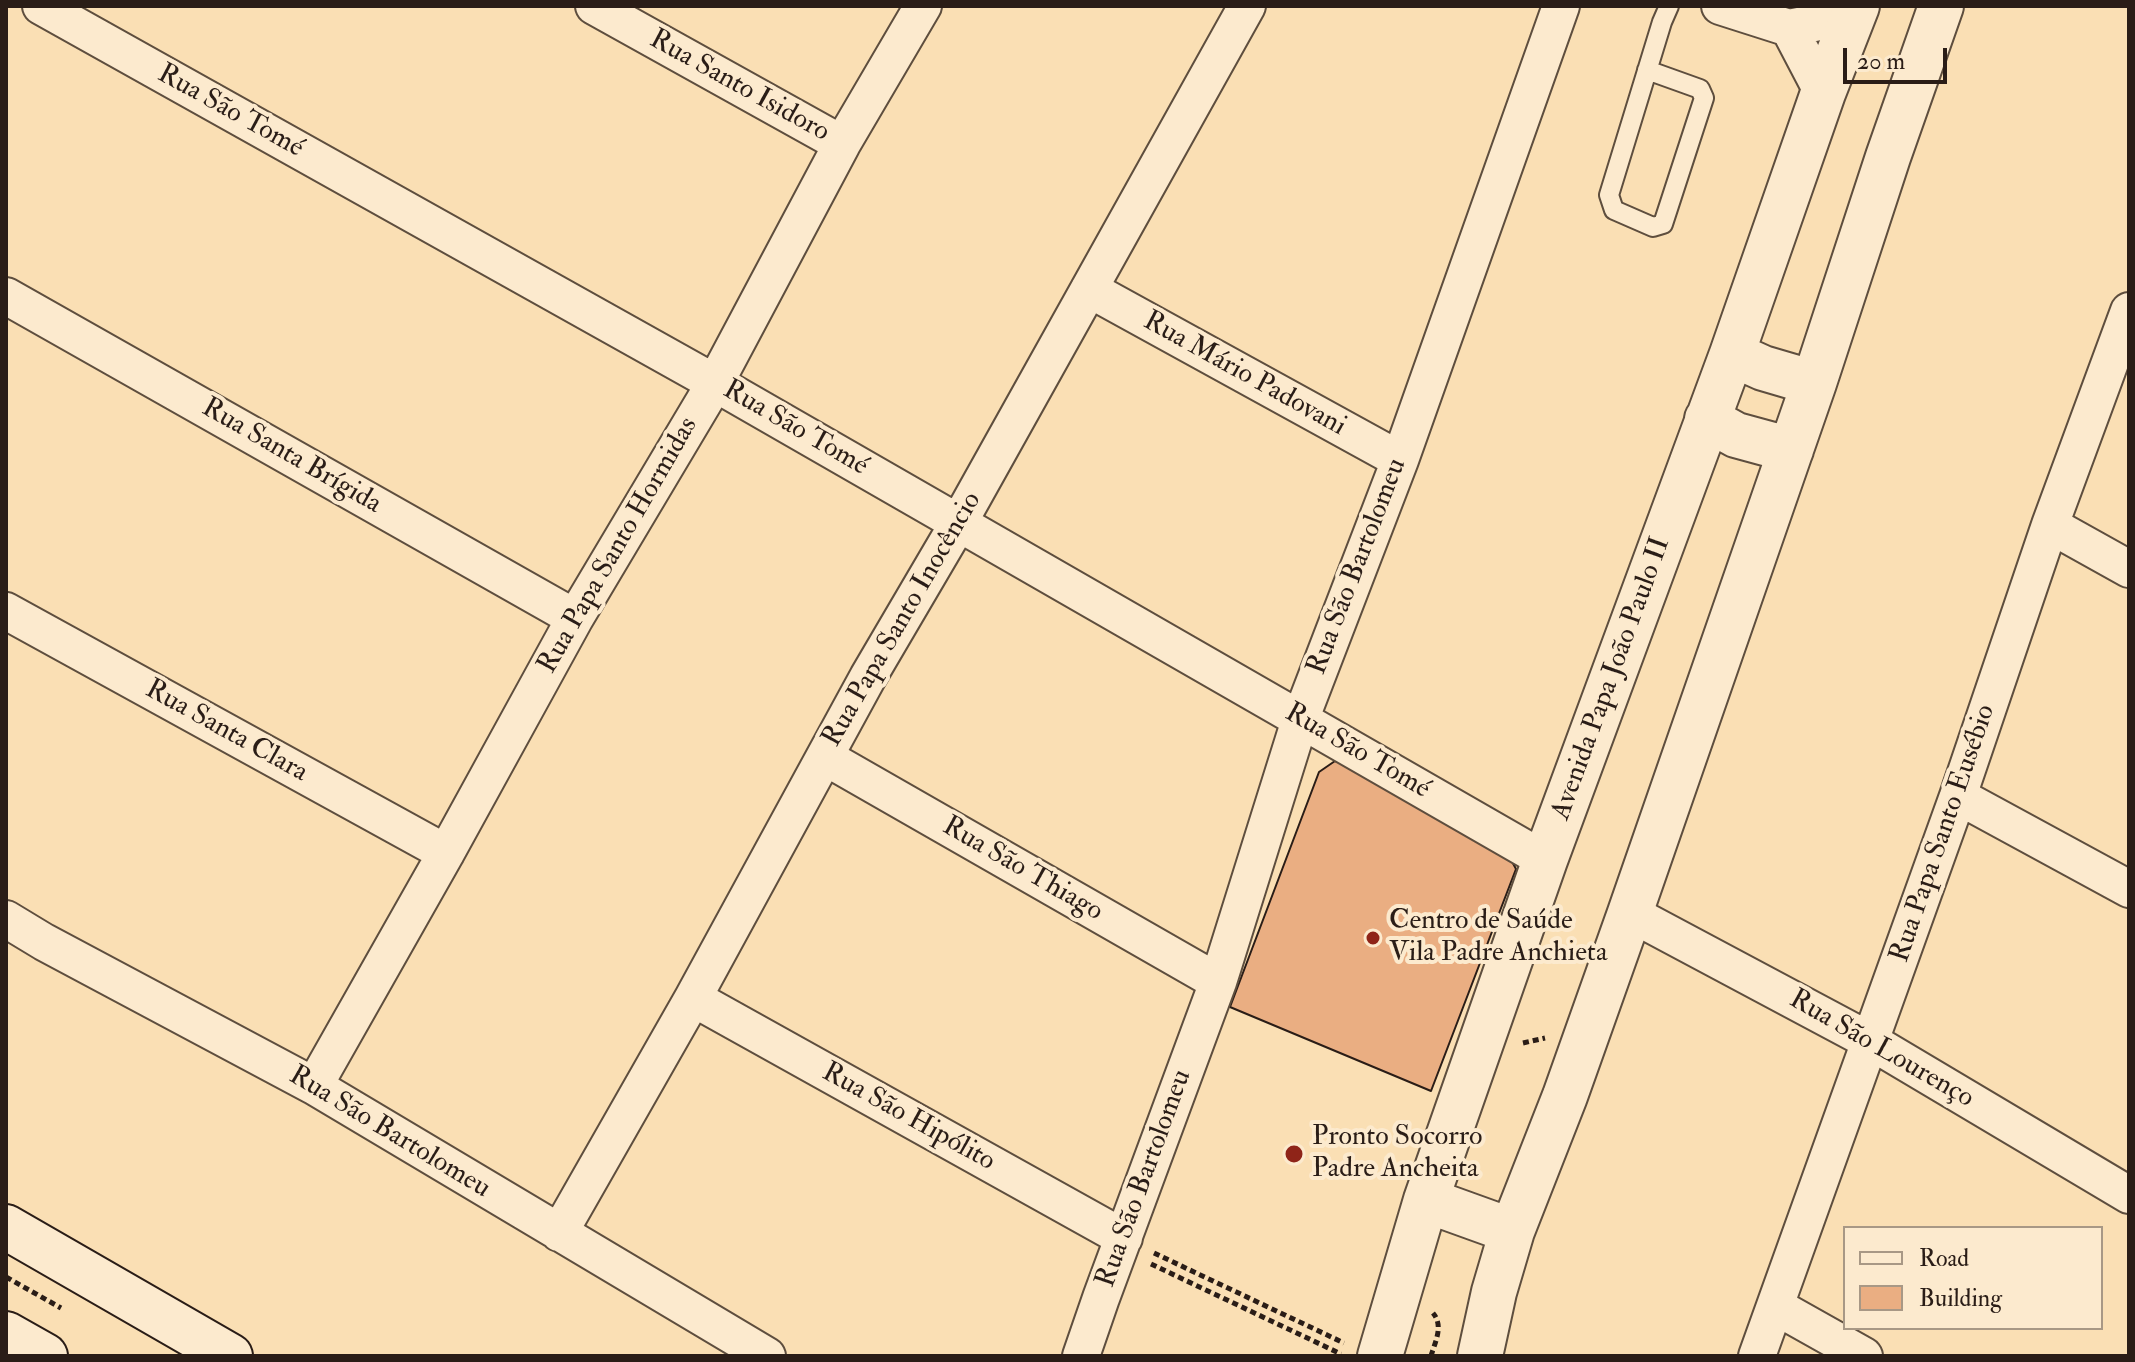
<!DOCTYPE html>
<html>
<head>
<meta charset="utf-8">
<style>
	body { margin:0 }
	#map { position:relative; width:2135px; height:1362px; overflow:hidden; background:#fadfb4; font-family:"IM FELL Double Pica",serif }
	canvas { display:block }
	.frame { position:absolute; inset:0; border:8px solid #2a1d17; pointer-events:none }
	.legend { position:absolute; left:1843px; top:1226px; width:260px; height:104px; box-sizing:border-box; background:#fceace; border:2px solid #a89885; margin:0; padding:10px 14px; list-style:none; font-size:24px; color:#2a1d17 }
	.legend li { display:flex; align-items:center; gap:16px; height:40px }
	.legend b { width:40px; border:2px solid #a89885 }
	.scale { position:absolute; left:1843px; top:48px; width:104px; height:36px; box-sizing:border-box; border:4px solid #2a1d17; border-top:0; padding-left:10px; font-size:24px; line-height:28px; white-space:nowrap; color:#2a1d17; -webkit-text-stroke:6px #fceace; paint-order:stroke }
</style>
</head>
<body>
<div id="map">
<canvas width="2135" height="1362"></canvas>
<div class="frame"></div>
<ul class="legend">
<li><b style="height:10px;background:#fceace"></b>Road</li>
<li><b style="height:22px;background:#eaae82"></b>Building</li>
</ul>
<div class="scale">20 m</div>
</div>
<script>
const g = document.querySelector('canvas').getContext('2d');
g.lineJoin = 'round';
function paint(path, color) { g.fillStyle = color; g.fill(path, 'evenodd'); }
function trace(path, color, width, dash) { g.strokeStyle = color; g.lineWidth = width; g.lineCap = dash ? 'butt' : 'round'; g.setLineDash(dash || []); g.stroke(path); }
function write(font, color, halo, rows, align = 'center') {
  g.font = font + ' "IM FELL Double Pica",serif'; g.lineWidth = 8; g.setLineDash([]); g.textBaseline = 'middle'; g.strokeStyle = halo; g.fillStyle = color; for (const [text, x, y, turn = 0] of rows) {
    g.save(); g.translate(x, y); g.rotate((+turn || 0) * Math.PI / 180); g.textAlign = isNaN(turn) ? turn : align; if (halo) g.strokeText(text, 0, 0); g.fillText(text, 0, 0); g.restore();
  }
}
const building = new Path2D(`
	M 1335,761 L 1365,764 L 1508,854 L 1516,869 L 1431,1091 L 1230,1007 L 1319,772 Z`);
paint(building, '#eaae82');
trace(building, '#2a1d17', 2);
const service = new Path2D(`
	M 1647,70 L 1700,89 L 1704,98 L 1663,224 L 1653,227 L 1614,210 L 1609,195 L 1662,22 L 1669,6`);
const minor = new Path2D(`
	M 41,6 L 715,383 L 1545,860
	M 594,6 L 842,144
	M 1720,6 L 1789,28 L 1854,15
	M 1789,28 L 1823,93
	M 1089,289 L 1400,460
	M 6,296 L 575,618
	M 2050,525 L 2129,569
	M 6,611 L 446,853
	M 825,757 L 1218,982
	M 1958,796 L 2129,889
	M 1630,913 L 1870,1041 L 2129,1195
	M 6,919 L 44,942 L 314,1086 L 767,1356
	M 693,998 L 1124,1238
	M 314,1086 L 446,853 L 575,618 L 715,383 L 842,144 L 923,6
	M 559,1233 L 693,998 L 868,677 L 959,522 L 1247,6
	M 1775,1306 L 1864,1356
	M 1081,1356 L 1101,1298 L 1218,982 L 1300,720 L 1400,460 L 1561,6
	M 1757,1356 L 1958,796 L 2050,525 L 2129,311`);
const tertiary = new Path2D(`
	M 1732,354 L 1763,368 L 1814,383
	M 1707,419 L 1736,435 L 1791,450
	M 1426,1200 L 1512,1231
	M 1380,1356 L 1426,1200 L 1545,860 L 1732,354 L 1823,93 L 1857,6
	M 1480,1356 L 1494,1292 L 1512,1231 L 1565,1096 L 1630,913 L 1814,383 L 1888,157 L 1941,6`);
const secondary = new Path2D(`
	M 6,1227 L 230,1356
	M 6,1334 L 45,1356`);
trace(service, '#5e4e3e', 22);
trace(minor, '#5e4e3e', 40);
trace(tertiary, '#5e4e3e', 48);
trace(secondary, '#2a1d17', 48);
trace(new Path2D(`
	M 1523,1043 L 1545,1038
	M 1154,1253 L 1344,1343
	M 1151,1264 L 1341,1354
	M 6,1277 L 61,1308
	M 1431,1356 C 1435,1342 1444,1326 1433,1313`), '#2a1d17', 5, [6, 4]);
trace(service, '#fceace', 18);
trace(minor, '#fceace', 36);
trace(tertiary, '#fceace', 44);
trace(secondary, '#fceace', 44);
for (const [x, y, r, color] of [
	[1373,938,8,"#8f2418"],
	[1294,1154,10,"#8f2418"]
]) { const dot = new Path2D(); dot.arc(x, y, r, 0, 2 * Math.PI); g.fillStyle = color; g.fill(dot); trace(dot, '#fceace', 3); }
write('28px', '#2a1d17', '#fceace', [
	["Rua Santo Isidoro",739,87,29],
	["Rua São Tomé",230,112,29],
	["Rua Mário Padovani",1244,375,29],
	["Rua São Tomé",795,429,30],
	["Rua Santa Brígida",291,457,30],
	["Rua Papa Santo Hormidas",619,546,-60],
	["Rua São Bartolomeu",1358,567,-69],
	["Rua Papa Santo Inocêncio",903,620,-60],
	["Avenida Papa João Paulo II",1612,679,-70],
	["Rua Santa Clara",226,732,29],
	["Rua São Tomé",1357,752,30],
	["Rua Papa Santo Eusébio",1944,834,-71],
	["Rua São Thiago",1022,870,30],
	["Rua São Lourenço",1881,1050,30],
	["Rua São Hipólito",908,1118,29],
	["Rua São Bartolomeu",389,1133,31],
	["Rua São Bartolomeu",1145,1179,-70]
]);
write('28px', '#2a1d17', '#fceace', [
	["Centro de Saúde",1389,922],
	["Vila Padre Anchieta",1389,954],
	["Pronto Socorro",1312,1138],
	["Padre Ancheita",1312,1170]
], 'left');
</script>
</body>
</html>
